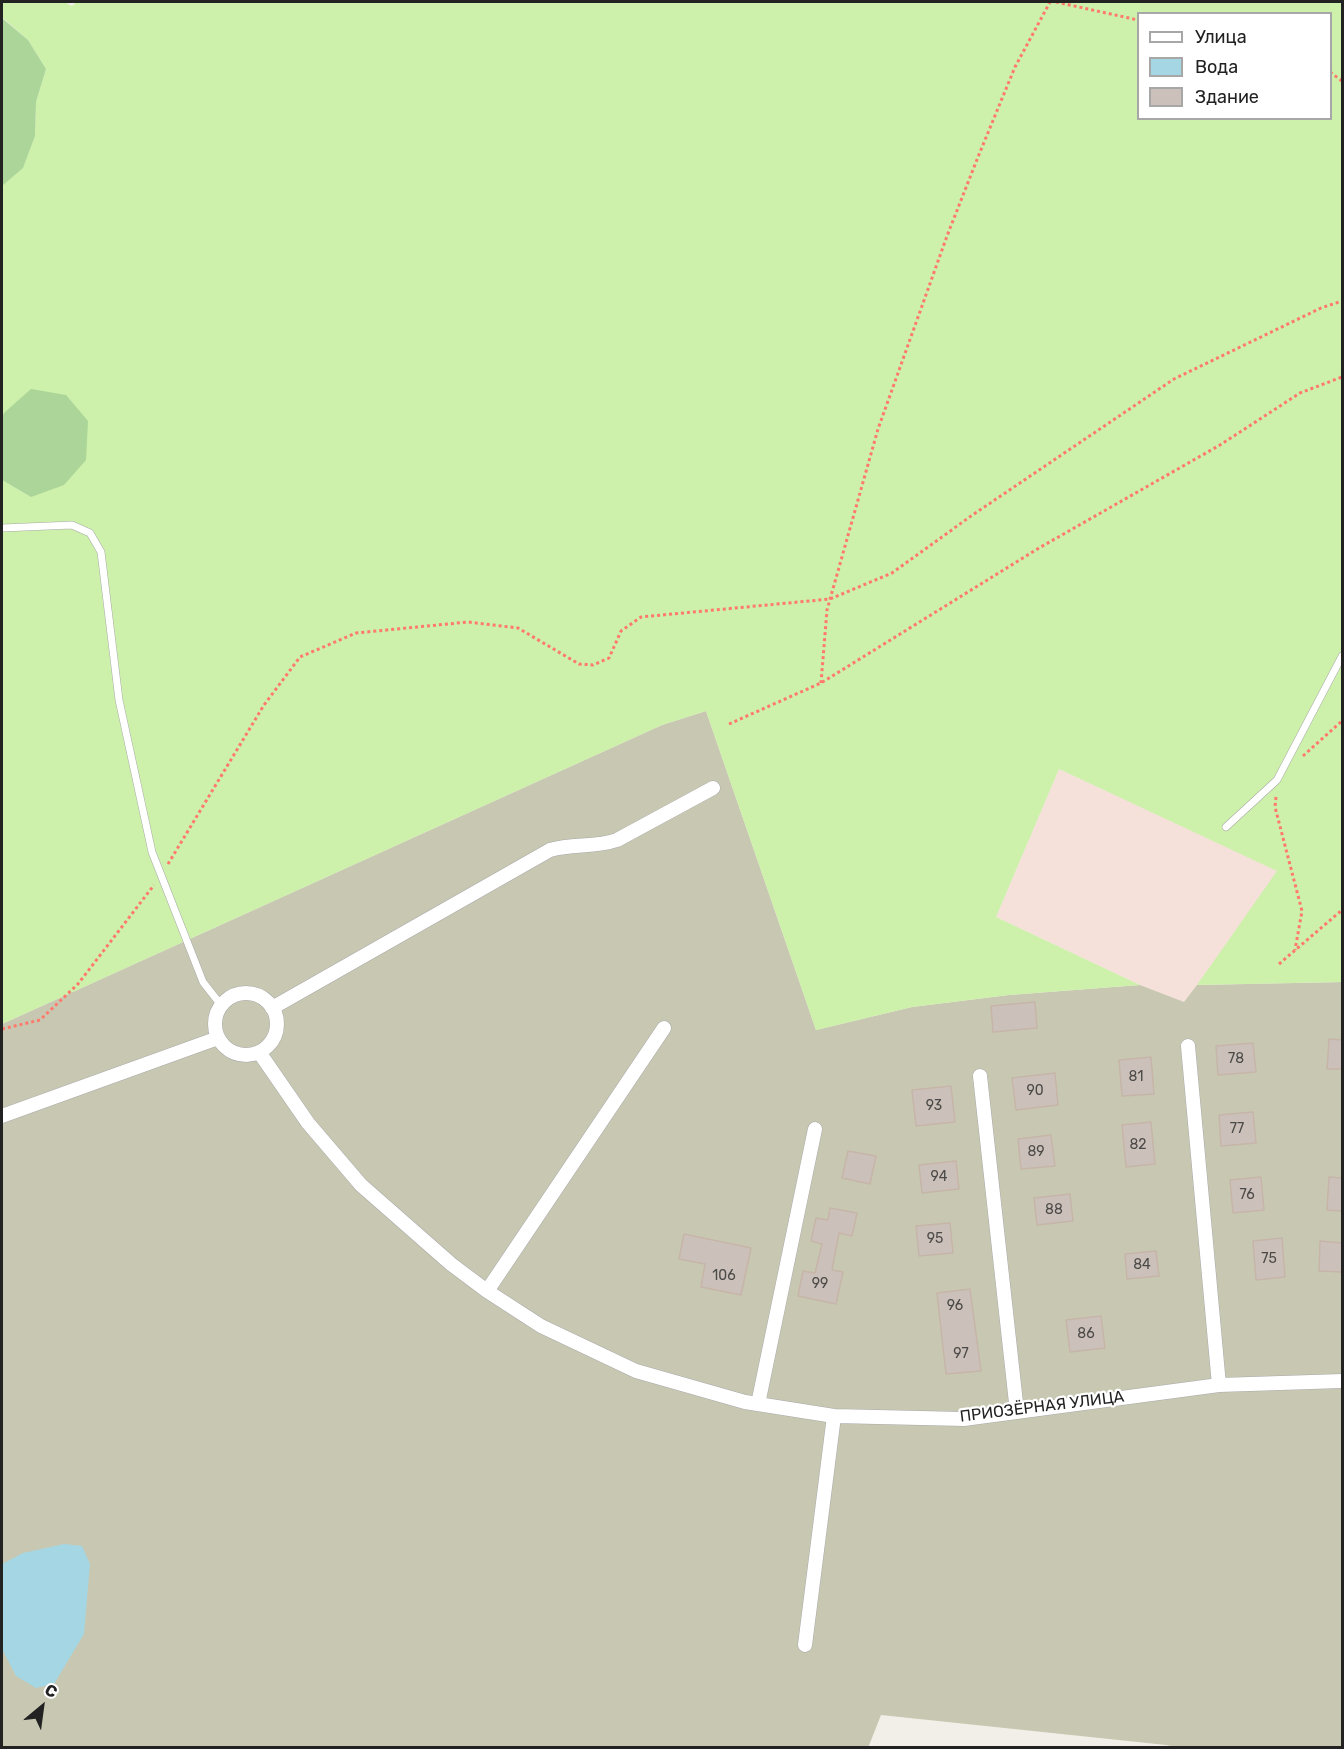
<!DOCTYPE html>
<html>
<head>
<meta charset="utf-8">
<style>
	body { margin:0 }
	#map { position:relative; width:1344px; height:1749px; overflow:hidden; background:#f2efe8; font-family:Rubik,sans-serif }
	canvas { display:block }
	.frame { position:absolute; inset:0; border:3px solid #222; pointer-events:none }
	.legend { position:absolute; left:1137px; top:12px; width:195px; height:108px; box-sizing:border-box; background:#fff; border:2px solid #a7a7a7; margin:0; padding:8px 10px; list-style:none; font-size:18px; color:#222 }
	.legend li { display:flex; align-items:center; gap:12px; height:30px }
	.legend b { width:30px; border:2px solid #a7a7a7 }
	.north { position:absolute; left:12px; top:1677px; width:60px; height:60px; -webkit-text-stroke:4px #fff; paint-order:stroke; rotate:29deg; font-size:16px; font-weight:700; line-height:24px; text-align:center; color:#222 }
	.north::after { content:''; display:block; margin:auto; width:21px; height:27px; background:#222; clip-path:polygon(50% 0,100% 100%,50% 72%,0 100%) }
</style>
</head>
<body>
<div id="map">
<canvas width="1344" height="1749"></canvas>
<div class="frame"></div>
<ul class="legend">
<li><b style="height:8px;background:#fff"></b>Улица</li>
<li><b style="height:16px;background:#a5d6e3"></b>Вода</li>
<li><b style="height:16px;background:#cbc1ba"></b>Здание</li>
</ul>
<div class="north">С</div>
</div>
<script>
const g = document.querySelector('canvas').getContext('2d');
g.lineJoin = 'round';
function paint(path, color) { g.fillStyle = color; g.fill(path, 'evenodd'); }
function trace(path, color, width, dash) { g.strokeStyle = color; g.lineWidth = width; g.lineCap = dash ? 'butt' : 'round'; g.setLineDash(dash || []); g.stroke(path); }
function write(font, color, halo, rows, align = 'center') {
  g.font = font + ' Rubik,sans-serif'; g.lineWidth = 4.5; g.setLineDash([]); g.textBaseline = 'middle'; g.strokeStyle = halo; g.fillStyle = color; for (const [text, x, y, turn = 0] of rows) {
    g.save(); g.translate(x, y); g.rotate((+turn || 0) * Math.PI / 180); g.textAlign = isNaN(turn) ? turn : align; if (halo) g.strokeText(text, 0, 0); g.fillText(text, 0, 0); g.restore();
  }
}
paint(new Path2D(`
	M 1059,769 L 1278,871 L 1185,1003 L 1140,985 L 996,917 Z`), '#f5e1da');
paint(new Path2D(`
	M 706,711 L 816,1030 L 912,1007 L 1009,995 L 1140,985 L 1184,1002 L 1197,985 L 1342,982 L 1342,1747 L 1175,1747 L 1166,1745 L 881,1715 L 868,1748 L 2,1747 L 2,1024 L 662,725 Z`), '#c8c8b2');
paint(new Path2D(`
	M 2,2 L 64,2 L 72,6 L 77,2 L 1342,2 L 1342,982 L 1197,985 L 1277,871 L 1059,769 L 996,917 L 1140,985 L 1009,995 L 912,1007 L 816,1030 L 706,711 L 662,725 L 2,1024 L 2,480 L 31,497 L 4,413 L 2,418 L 2,186 L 23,167 L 35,136 L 36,102 L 46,69 L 28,40 L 2,17 ZM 1138,14 L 1330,14 L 1330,118 L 1138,118 Z`), '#cdf0aa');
paint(new Path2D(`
	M 2,18 L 28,40 L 46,69 L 36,102 L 35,136 L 23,168 L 2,186 Z
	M 31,389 L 66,395 L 88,421 L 86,460 L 64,485 L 31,497 L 2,480 L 2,418 L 4,413 Z`), '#abd599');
paint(new Path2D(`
	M 64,1544 L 82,1546 L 90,1564 L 84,1634 L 54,1684 L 36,1688 L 16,1676 L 2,1649 L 2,1564 L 23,1553 Z`), '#a5d6e3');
const building = new Path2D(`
	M 1035,1002 L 1037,1028 L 993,1032 L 991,1006 Z
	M 1329,1039 L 1342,1040 L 1342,1069 L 1327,1069 Z
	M 1253,1043 L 1256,1072 L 1218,1075 L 1216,1046 Z
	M 1151,1057 L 1154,1094 L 1122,1096 L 1119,1060 Z
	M 1055,1073 L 1058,1105 L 1016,1110 L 1012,1078 Z
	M 951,1086 L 955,1122 L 916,1126 L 912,1090 Z
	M 1253,1112 L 1256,1143 L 1221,1146 L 1219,1115 Z
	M 1151,1122 L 1155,1164 L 1126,1167 L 1122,1125 Z
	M 1051,1135 L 1055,1166 L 1021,1169 L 1018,1139 Z
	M 848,1151 L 876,1156 L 870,1184 L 842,1178 Z
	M 956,1161 L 959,1189 L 922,1193 L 919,1165 Z
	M 1261,1177 L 1264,1210 L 1233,1213 L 1230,1180 Z
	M 1329,1177 L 1342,1178 L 1342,1211 L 1327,1210 Z
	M 1070,1194 L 1073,1221 L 1037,1225 L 1034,1198 Z
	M 830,1208 L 857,1213 L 852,1236 L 839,1233 L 832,1270 L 843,1272 L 836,1304 L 798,1296 L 803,1271 L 815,1273 L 822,1244 L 811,1241 L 816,1218 L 828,1220 Z
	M 950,1223 L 953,1253 L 919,1256 L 916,1226 Z
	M 684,1234 L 751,1248 L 741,1295 L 701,1287 L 705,1264 L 679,1259 Z
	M 1282,1238 L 1285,1277 L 1256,1280 L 1253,1241 Z
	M 1320,1241 L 1342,1243 L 1342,1272 L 1319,1271 Z
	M 1156,1251 L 1159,1276 L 1127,1279 L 1125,1254 Z
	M 970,1289 L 981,1371 L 946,1374 L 937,1293 Z
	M 1101,1316 L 1105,1348 L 1070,1352 L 1066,1320 Z`);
paint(building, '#cbc1ba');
trace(building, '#c6b5a8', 1.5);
const service = new Path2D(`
	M 2,528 L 72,525 L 90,533 L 101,552 L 119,700 L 152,852 L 203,982 L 221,1005
	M 1226,827 L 1277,780 L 1342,656`);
const minor = new Path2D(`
	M215 1024a31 31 0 1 1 62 0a31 31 0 1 1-62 0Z
	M 272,1008 L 550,850 C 573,843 594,848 617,840 L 713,788
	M 1188,1046 L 1219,1385
	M 259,1052 L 308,1123 L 361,1185 L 451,1264 L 487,1291 L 541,1326 L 636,1371 L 745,1402 L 834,1416 L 964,1419 L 1219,1385 L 1342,1381
	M 980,1076 L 1017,1412
	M 2,1116 L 218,1038
	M 487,1291 L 664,1028
	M 758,1404 L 815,1129
	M 805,1645 L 834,1416`);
trace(service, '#a9a9a9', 8);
trace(minor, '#a9a9a9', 15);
trace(new Path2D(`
	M 1056,2 L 1138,20
	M 1330,72 L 1342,81
	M 821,683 L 827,610 L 878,429 L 947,236 L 978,157 L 1015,67 L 1050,2
	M 729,724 L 821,683 L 1039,548 L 1220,445 L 1300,393 L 1342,377
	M 1303,756 L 1342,721
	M 1276,797 L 1275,807 L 1302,911 L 1295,950
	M 168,864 L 264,705 L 300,657 L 356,633 L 468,622 L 518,628 L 579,664 L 593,665 L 609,658 L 621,631 L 641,617 L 830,599 L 892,573 L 971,516 L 1174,379 L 1321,308 L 1342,301
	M 1279,964 L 1342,910
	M 2,1029 L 40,1020 L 78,984 L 154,885`), '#ff7a6c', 3, [3, 3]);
trace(service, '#fff', 7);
trace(minor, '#fff', 14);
write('14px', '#4c4a48', null, [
	["78",1236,1059],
	["81",1136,1077],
	["90",1035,1091],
	["93",934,1106],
	["77",1237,1129],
	["82",1138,1145],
	["89",1036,1152],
	["94",939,1177],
	["76",1247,1195],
	["88",1054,1210],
	["95",935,1239],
	["75",1269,1259],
	["84",1142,1265],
	["106",724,1276],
	["99",820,1284],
	["96",955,1306],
	["86",1086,1334],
	["97",961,1354]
]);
write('16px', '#222', '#fff', [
	["ПРИОЗЁРНАЯ УЛИЦА",1042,1407,-7]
]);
</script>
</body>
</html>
